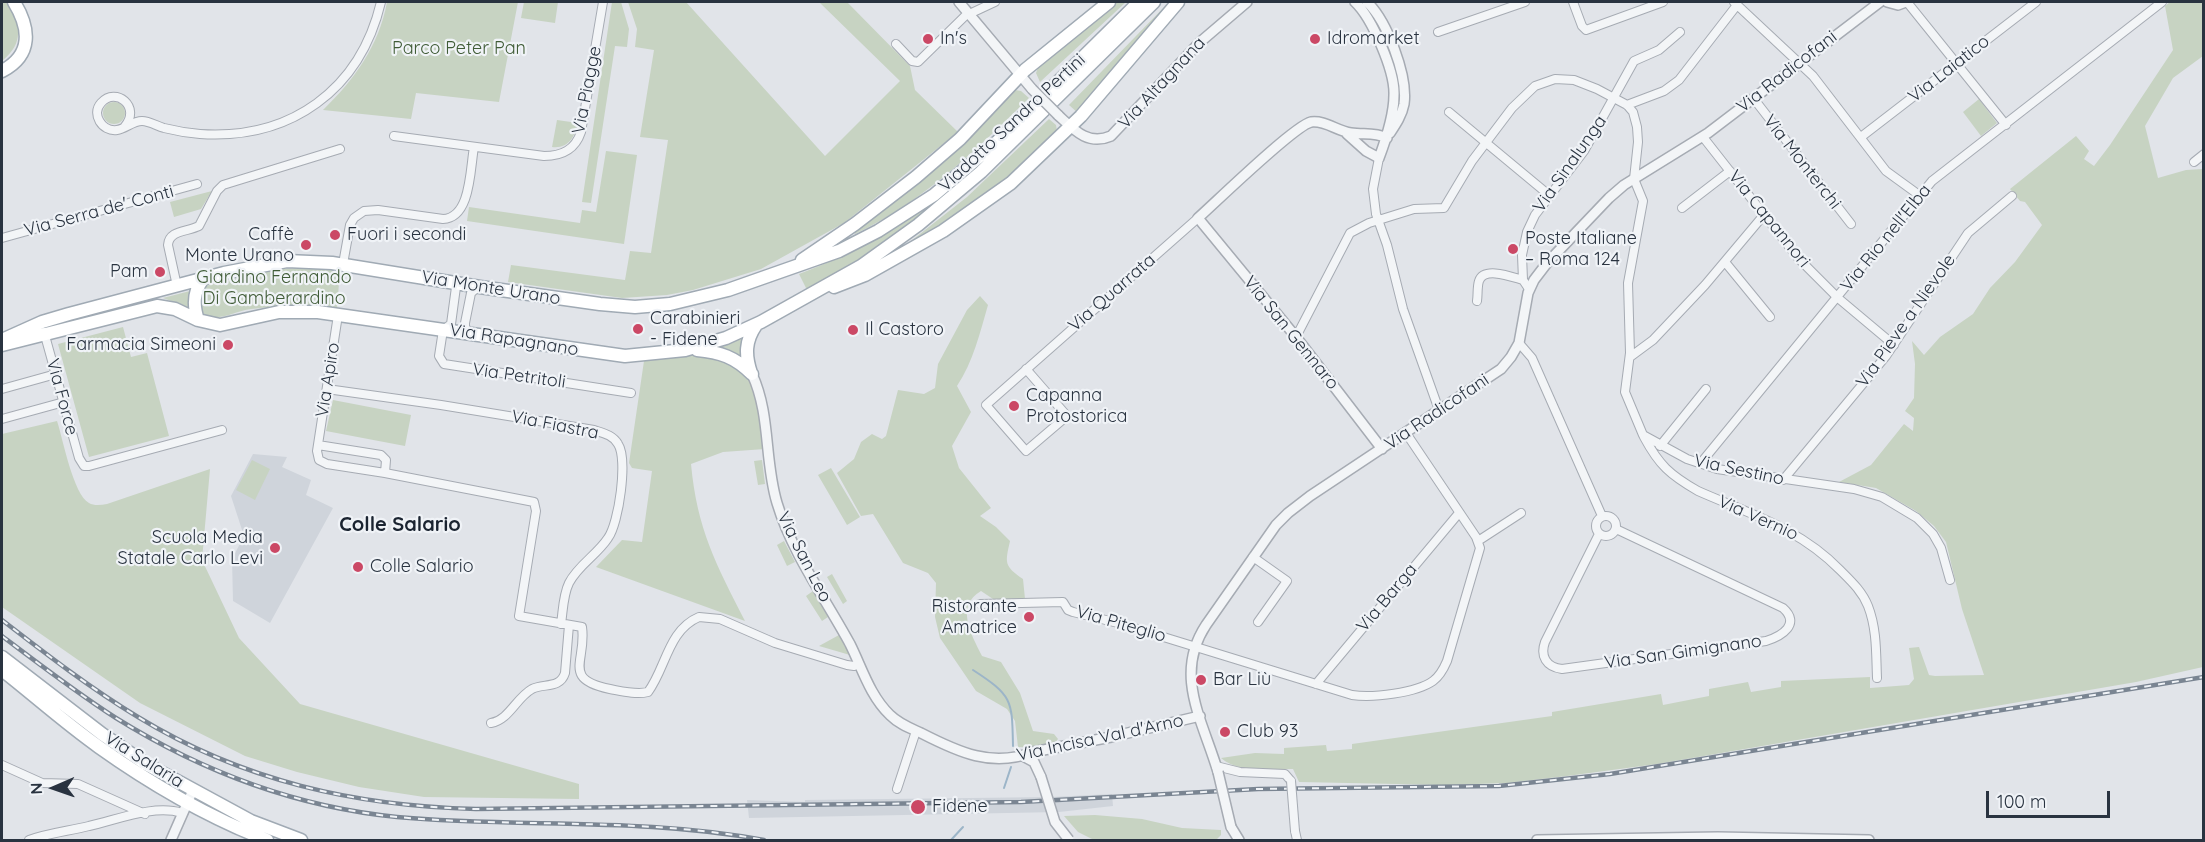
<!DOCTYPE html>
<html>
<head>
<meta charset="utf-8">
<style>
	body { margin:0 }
	#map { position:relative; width:2205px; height:842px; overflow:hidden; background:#e1e4e9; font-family:Quicksand,sans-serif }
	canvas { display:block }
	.frame { position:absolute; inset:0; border:3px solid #293340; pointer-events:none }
	.north { position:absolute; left:24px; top:758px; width:60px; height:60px; -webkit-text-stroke:4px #f0f3f7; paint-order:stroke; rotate:268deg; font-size:16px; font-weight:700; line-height:24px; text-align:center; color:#293340 }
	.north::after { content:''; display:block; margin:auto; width:21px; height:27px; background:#293340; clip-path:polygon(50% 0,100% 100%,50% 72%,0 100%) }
	.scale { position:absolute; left:1986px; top:791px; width:124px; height:27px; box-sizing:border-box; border:3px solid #293340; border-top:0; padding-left:8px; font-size:18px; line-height:21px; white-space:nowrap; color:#293340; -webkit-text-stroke:4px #f0f3f7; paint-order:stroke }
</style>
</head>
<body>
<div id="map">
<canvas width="2205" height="842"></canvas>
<div class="frame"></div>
<div class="north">N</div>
<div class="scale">100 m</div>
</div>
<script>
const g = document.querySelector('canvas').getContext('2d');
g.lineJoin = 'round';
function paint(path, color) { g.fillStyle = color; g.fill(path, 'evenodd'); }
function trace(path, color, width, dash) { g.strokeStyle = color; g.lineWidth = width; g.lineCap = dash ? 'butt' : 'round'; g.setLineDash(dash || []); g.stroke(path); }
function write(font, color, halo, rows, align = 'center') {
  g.font = font + ' Quicksand,sans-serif'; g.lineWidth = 4.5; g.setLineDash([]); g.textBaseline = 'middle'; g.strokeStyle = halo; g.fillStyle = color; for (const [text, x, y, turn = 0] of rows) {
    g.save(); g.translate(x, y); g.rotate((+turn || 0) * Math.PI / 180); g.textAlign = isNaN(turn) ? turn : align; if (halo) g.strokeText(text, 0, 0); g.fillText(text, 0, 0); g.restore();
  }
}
paint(new Path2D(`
	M 253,454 L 287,457 L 282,467 L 311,480 L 306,495 L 333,508 L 270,623 L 233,601 L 232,559 L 244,536 L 231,496 Z
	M 1112,794 L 1113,806 L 1059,812 L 749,818 L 747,800 L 805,802 L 805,800 L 1052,797 Z`), '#cfd4db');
paint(new Path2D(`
	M 2,2 L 8,2 C 20,26 25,42 2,61 Z
	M 387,2 L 518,2 L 499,102 L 416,93 L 411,119 L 323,110 C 354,80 379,46 387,2 Z
	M 524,2 L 558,2 L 555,23 L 521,18 Z
	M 612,2 L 621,2 L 629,29 L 627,47 L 615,46 L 591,203 L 582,202 Z
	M 628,2 L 686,2 L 825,156 L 900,81 L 819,2 L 847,2 L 910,66 L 915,90 L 958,132 L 844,223 L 761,269 L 693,290 L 667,295 L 622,298 L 508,282 L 511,265 L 625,280 L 630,251 L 651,253 L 668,140 L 640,137 L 654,50 L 635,47 L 637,29 Z
	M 1117,2 L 1126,2 L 1040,82 L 1036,73 L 1039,65 Z
	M 1169,2 L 1174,2 L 1079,114 L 1069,105 Z
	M 2170,2 L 2203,2 L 2203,56 L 2173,78 L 2145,126 L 2158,178 L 2186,170 L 2203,169 L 2203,667 L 2136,682 L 1657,764 L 1567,776 L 1507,783 L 1446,785 L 1299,782 L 1293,769 C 1270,768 1239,774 1221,758 L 1255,753 L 1284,754 L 1284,748 L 1326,745 L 1327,751 L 1352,749 L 1352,744 L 1552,716 L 1552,712 L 1661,694 L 1663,705 L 1709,696 L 1709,689 L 1748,682 L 1751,692 L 1781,687 L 1781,681 L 1870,677 L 1870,688 L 1909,685 L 1914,679 L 1909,648 L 1919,647 L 1929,675 L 1935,676 L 1984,675 L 1962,609 L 1946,542 L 1934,526 L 1916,511 L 1876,488 L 1839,482 L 1871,465 L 1904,424 L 1913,431 L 1914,418 L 1905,411 L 1914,398 L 1915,364 L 1912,341 L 1924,355 L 1940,337 L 1973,314 L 1990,288 L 2015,262 L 2042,225 L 2025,202 L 2020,201 L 2010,189 L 2076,136 L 2089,151 L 2084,159 L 2094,166 L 2110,145 L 2173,50 L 2165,6 Z
	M 1015,90 L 1021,91 L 1029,98 C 976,150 923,202 855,234 L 853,230 Z
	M 1979,99 L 1997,123 L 1981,136 L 1963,112 Z
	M103 113a11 11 0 1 1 22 0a11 11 0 1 1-22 0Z
	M 1049,119 L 1056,125 L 1057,131 L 999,188 L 913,244 L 911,241 L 967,197 Z
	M 557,120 L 578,123 C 575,137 568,149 552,147 Z
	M 606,151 L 637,155 L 624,244 L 467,221 L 469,207 L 580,223 L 582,210 L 596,212 Z
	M 973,172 C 923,218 867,258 807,290 L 799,274 C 862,251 919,213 973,172 Z
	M 212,191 L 201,209 L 174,217 L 170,202 Z
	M 317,268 L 340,270 L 337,309 C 309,304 279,306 251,309 C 235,311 222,321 205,316 L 199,305 L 200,289 L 205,286 L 273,269 Z
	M 190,291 L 190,308 L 163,298 Z
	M 980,296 L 988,305 C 980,333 973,362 957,386 L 971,412 L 952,446 L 959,468 L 991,508 L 980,516 L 996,527 L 1010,541 C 1005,563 1004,566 1023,579 L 1025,599 L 993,599 L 981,591 C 955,606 971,634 982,656 L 1001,662 L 1020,693 L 1033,731 L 1054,734 L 1058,739 L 1051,748 L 1018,747 L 1015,721 L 1007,709 L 976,691 L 940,638 L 935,617 L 936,583 L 928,573 L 903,563 L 873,514 L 861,516 L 837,473 L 854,459 L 861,442 L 872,434 L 882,439 L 886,436 L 898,390 L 924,394 L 935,388 L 938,364 L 967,310 Z
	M 123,327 L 131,357 L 147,353 L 169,436 L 89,457 L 58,344 Z
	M 745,337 L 745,360 L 731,351 L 717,347 Z
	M 686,354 L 696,354 L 733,363 L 749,378 L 756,393 L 765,449 L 723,452 L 691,464 C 697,529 716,564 745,621 L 596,567 L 622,540 L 642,542 L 652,471 L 632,468 L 629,463 L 644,361 Z
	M 333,400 L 411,415 L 405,446 L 326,431 Z
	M 57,421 C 63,439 73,494 89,503 C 94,506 101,505 107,504 L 210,469 L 202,560 L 239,638 L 300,704 L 579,784 L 579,799 L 424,797 L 359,787 L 297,772 L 245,756 L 140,703 L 2,607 L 2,434 Z
	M 252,460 L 270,469 L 255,500 L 236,490 Z
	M 762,460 L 765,484 L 758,485 L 754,461 Z
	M 831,468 L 860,517 L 847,525 L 818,475 Z
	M 784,541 L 795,562 L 787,566 L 777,545 Z
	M 832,574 L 847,601 L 843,604 L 827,577 Z
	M 813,591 L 828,617 L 822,621 L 806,596 Z
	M 839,635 L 850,655 L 819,646 Z
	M 1095,815 L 1142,819 L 1182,828 L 1221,830 L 1221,835 L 1216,840 L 1094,840 L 1078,832 L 1064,816 Z`), '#c7d3c2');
trace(new Path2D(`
	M 973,670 C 1013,696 1012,700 1013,746
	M 1004,788 L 1011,767
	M 951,840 L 963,827`), '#9cb5c8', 2);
const minor = new Path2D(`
	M 1573,2 L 1582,26 L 1586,30 L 1663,2
	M 1734,2 L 1813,76 L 1886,171 L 1919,195
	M 1907,2 L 2006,125
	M 1438,32 L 1525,2
	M 896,44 L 912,61 L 918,62 L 965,16 L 995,2
	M 1754,99 L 1851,224
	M 1627,105 L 1664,91 L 1679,80 L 1737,5
	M 1449,112 L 1549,195
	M 125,126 C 141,107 116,86 101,103 C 91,114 102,132 117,130 C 125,129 133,121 142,121 C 149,121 157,126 164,128 C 176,131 188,133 200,134 C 291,140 360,90 381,2
	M 394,136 L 544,156 C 562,156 575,150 581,132 L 603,2
	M 1703,137 L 1798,258 L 1838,298 L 1894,345
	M 1861,137 L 2036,2
	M 1379,158 L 1373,189 L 1376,214 L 1387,245 L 1403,309 L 1439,410
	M 2194,162 L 2204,154
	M 1682,208 L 1730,171
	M 2,238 L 197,184
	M 1725,262 L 1770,317
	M 343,264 L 350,225 L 354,218 L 364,211 L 378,210 L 443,219 C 471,218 470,169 474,147
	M 452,282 L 456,287 L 451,324 L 443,330 L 439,356 L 444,364 L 631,393
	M 177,286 L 168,245 C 169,230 187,232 199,226 L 217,191 L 223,185 L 340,149
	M 1529,289 L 1523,280 L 1522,255 L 1527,232 L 1535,215 L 1584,151 L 1634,61 L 1659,50 L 1680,32
	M 1477,301 C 1478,295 1477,287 1479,281 C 1484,266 1512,277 1523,280
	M 338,315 L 317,451 L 319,460 L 327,464 L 385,473 L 534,502 L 536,511 L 519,616 L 582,627 C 587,661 561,679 610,689 C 621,691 636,695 648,692 C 666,668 668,630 699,617 L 720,619 L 775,643 L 847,665 L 854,666 L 859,664
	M 44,332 L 79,458 L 84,466 L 89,466 L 222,430
	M 470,334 L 465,327 L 465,323 L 471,293 L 478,287
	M 1296,337 L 1350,233 L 1369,223 L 1414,209 L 1444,208 L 1472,161 L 1512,108 L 1535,86 L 1555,79 L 1574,80 L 1597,89 L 1627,105 L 1633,112 L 1637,127 L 1638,142 L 1634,179 L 1643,201 L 1628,283 L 1630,353 L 1625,392 L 1643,435 L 1687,459 L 1717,469 L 1854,489 L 1882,497 L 1917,518 L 1933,534 L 1941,548 L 1950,580
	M 1519,343 L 1532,358 L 1602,516
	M 1630,357 L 1653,340 L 1705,285 L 1763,216
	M 1026,369 L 1067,416 L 1026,451 L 986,405 L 1198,218
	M 2,389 L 56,374
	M 327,389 L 441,405 L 594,430 C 603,433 613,435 618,444 C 628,459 619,523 608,538 C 597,555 578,565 569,583 C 563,595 563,611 561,624
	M 2,419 L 64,402
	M 1644,437 C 1659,465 1670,475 1698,491 C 1750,514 1799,528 1840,570 C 1851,581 1862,591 1868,606 C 1877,629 1876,654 1877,678
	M 318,445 L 381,455 L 386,460 L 385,473
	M 1660,446 L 1706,389
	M 1700,464 L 1932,181 L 2162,2
	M 1783,480 L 1886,356 L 1968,233 L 2012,196
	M1596 526a10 10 0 1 1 20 0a10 10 0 1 1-20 0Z
	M 1599,534 L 1545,642 C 1540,656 1546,667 1562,669 L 1766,641 C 1782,636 1801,624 1783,608 L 1616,529
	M 1478,541 L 1521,513
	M 1253,557 L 1287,581 L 1258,622
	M 980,604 L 1063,602 L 1068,610 L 1073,612 L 1118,623 L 1352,695 C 1373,698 1416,693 1433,681 C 1440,676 1444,668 1447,661 L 1480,548 L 1476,537 L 1406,433
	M 1316,684 L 1459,513
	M 491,723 C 509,720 516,698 532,689 C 544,683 560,689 565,673 L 569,625
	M 2,765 L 42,783 L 78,784 L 145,814
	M 1216,766 L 1240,772 L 1285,774 L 1291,781
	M 897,789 L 916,731
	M 1295,831 L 1297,840
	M 29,840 C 49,833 69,831 89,826 C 117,820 154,804 182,813`);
const tertiary = new Path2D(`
	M 959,2 L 1032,89
	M 1367,2 C 1387,21 1408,76 1404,104 C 1402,115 1396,124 1390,133
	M 1887,2 L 1898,5 L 1906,2
	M 1058,115 C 1074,130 1088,146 1111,136 L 1199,43 L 1247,2
	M 1347,134 L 1366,151 L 1379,158 C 1386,139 1394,116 1394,95 C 1395,71 1372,18 1355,2
	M 752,374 C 771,415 764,460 777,503 C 792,553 825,598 850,644 C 862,668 870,696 890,715 C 899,724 910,728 921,733 C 958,752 992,768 1033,752 L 1111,737 L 1200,716
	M 1382,449 L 1296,337 L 1198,218 C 1216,202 1294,126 1311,122 C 1325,120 1337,131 1351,133 C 1364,135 1374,132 1387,138
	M 1023,756 L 1034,762 L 1041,777
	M 1218,772 C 1203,721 1173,675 1206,625 L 1276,525 L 1288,513 L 1310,496 L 1501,369 L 1511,357 L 1519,343 L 1528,293 L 1534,280 L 1547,263 L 1609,198 L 1624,185 L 1708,133 L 1880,2
	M 1231,827 L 1239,840
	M 171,840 L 193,790
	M 1537,840 L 1718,837 L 1869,840`);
const primary = new Path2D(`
	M 2,71 C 33,55 30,28 14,2
	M 802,260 L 855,224 L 916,177 L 960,139 L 1025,70 L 1109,2
	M 834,287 L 865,275 L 943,231 L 1011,183 L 1081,116 L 1178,2
	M 198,320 C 193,305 193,292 203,279
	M 2,340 L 42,322 L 69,314 L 224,273 L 287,261 L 332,263 L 480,287 L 600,304 L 635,307 L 670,304 L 728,290 L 839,251 L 878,231 L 934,195 L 998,141 L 1139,2
	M 2,345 L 157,306 L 175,309 L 198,320 L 220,325 L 279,312 L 318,312 L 625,356 L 685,350 L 726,338 L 761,322 L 861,266 L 918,225 L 981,172 L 1154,2
	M 697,350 C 720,352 735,357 752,374
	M 751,373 C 745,355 745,341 756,325
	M 2,657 L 102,734 L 146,764 L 251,821 L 301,840
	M 2,670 C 34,695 65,723 99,747 C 151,784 208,817 267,840`);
trace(minor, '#a6abb3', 10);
trace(tertiary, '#a6abb3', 12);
trace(primary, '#a0aab4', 15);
trace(minor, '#f3f5f7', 8);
trace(tertiary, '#f3f5f7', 9);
trace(primary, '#fff', 12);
const rail = new Path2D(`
	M 2,620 C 46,654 90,688 138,717 C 243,781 355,806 476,809 L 1021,802 L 1258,789 L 1499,786 L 1610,774 L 2204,677
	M 2,636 C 39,664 77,693 116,718 C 201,771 297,807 397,817 C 519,828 642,817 764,840`);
trace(rail, '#7a8592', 4.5);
trace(rail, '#f0f3f7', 2, [7]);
const minorBridge = new Path2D(`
	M 1291,781 L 1295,831`);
const tertiaryBridge = new Path2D(`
	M 1032,89 L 1058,115
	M 1218,772 L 1231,827
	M 1041,777 L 1055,822 L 1069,840`);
trace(minorBridge, '#a6abb3', 10, []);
trace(tertiaryBridge, '#a6abb3', 12, []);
trace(minorBridge, '#f3f5f7', 8);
trace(tertiaryBridge, '#f3f5f7', 9);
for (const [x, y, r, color] of [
	[928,39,6,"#cb4865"],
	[1315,39,6,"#cb4865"],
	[335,235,6,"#cb4865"],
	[306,245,6,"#cb4865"],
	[1513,249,6,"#cb4865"],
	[160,272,6,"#cb4865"],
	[638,329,6,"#cb4865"],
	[853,330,6,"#cb4865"],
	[228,345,6,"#cb4865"],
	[1014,406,6,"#cb4865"],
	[275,548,6,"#cb4865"],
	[358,567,6,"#cb4865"],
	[1029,617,6,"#cb4865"],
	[1201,680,6,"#cb4865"],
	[1225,732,6,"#cb4865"],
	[918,807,8,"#cb4865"]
]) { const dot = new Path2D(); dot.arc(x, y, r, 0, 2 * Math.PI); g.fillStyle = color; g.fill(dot); trace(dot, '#f0f3f7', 2); }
write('18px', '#293340', '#f0f3f7', [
	["In's",940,39],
	["Idromarket",1327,39],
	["Caffè",294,235,"right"],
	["Monte Urano",294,256,"right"],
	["Fuori i secondi",347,235],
	["Poste Italiane",1525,239],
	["– Roma 124",1525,260],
	["Pam",148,272,"right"],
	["Carabinieri",650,319],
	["- Fidene",650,340],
	["Il Castoro",865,330],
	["Farmacia Simeoni",216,345,"right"],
	["Capanna",1026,396],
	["Protostorica",1026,417],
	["Scuola Media",263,538,"right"],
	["Statale Carlo Levi",263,559,"right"],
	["Colle Salario",370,567],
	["Ristorante",1017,607,"right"],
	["Amatrice",1017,628,"right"],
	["Bar Liù",1213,680],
	["Club 93",1237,732],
	["Fidene",932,807]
], 'left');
write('18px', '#405c37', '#f0f3f7', [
	["Parco Peter Pan",459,49],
	["Giardino Fernando",274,278],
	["Di Gamberardino",274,299]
]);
write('18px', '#293340', '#f0f3f7', [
	["Via Laiatico",1949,69,-38],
	["Via Radicofani",1787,72,-38],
	["Via Altagnana",1162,83,-47],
	["Via Piagge",587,90,-79],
	["Viadotto Sandro Pertini",1012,123,-43],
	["Via Monterchi",1802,162,52],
	["Via Sinalunga",1570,164,-55],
	["Via Serra de' Conti",99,211,-15],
	["Via Capannori",1769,219,51],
	["Via Rio nell'Elba",1886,238,-51],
	["Via Monte Urano",491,288,9],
	["Via Quarrata",1112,293,-41],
	["Via Pieve a Nievole",1906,321,-55],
	["Via San Gennaro",1291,333,51],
	["Via Rapagnano",514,340,9],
	["Via Petritoli",519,376,8],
	["Via Apiro",328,380,-81],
	["Via Force",62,397,75],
	["Via Radicofani",1437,412,-34],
	["Via Fiastra",555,425,11],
	["Via Sestino",1739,470,12],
	["Via Vernio",1758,518,24],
	["Via San Leo",804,557,63],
	["Via Barga",1387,598,-50],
	["Via Piteglio",1121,624,16],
	["Via San Gimignano",1683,652,-8],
	["Via Incisa Val d'Arno",1100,738,-12],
	["Via Salaria",144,760,32]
]);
write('bold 20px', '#1b2431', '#f0f3f7', [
	["Colle Salario",400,525]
]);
</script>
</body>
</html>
